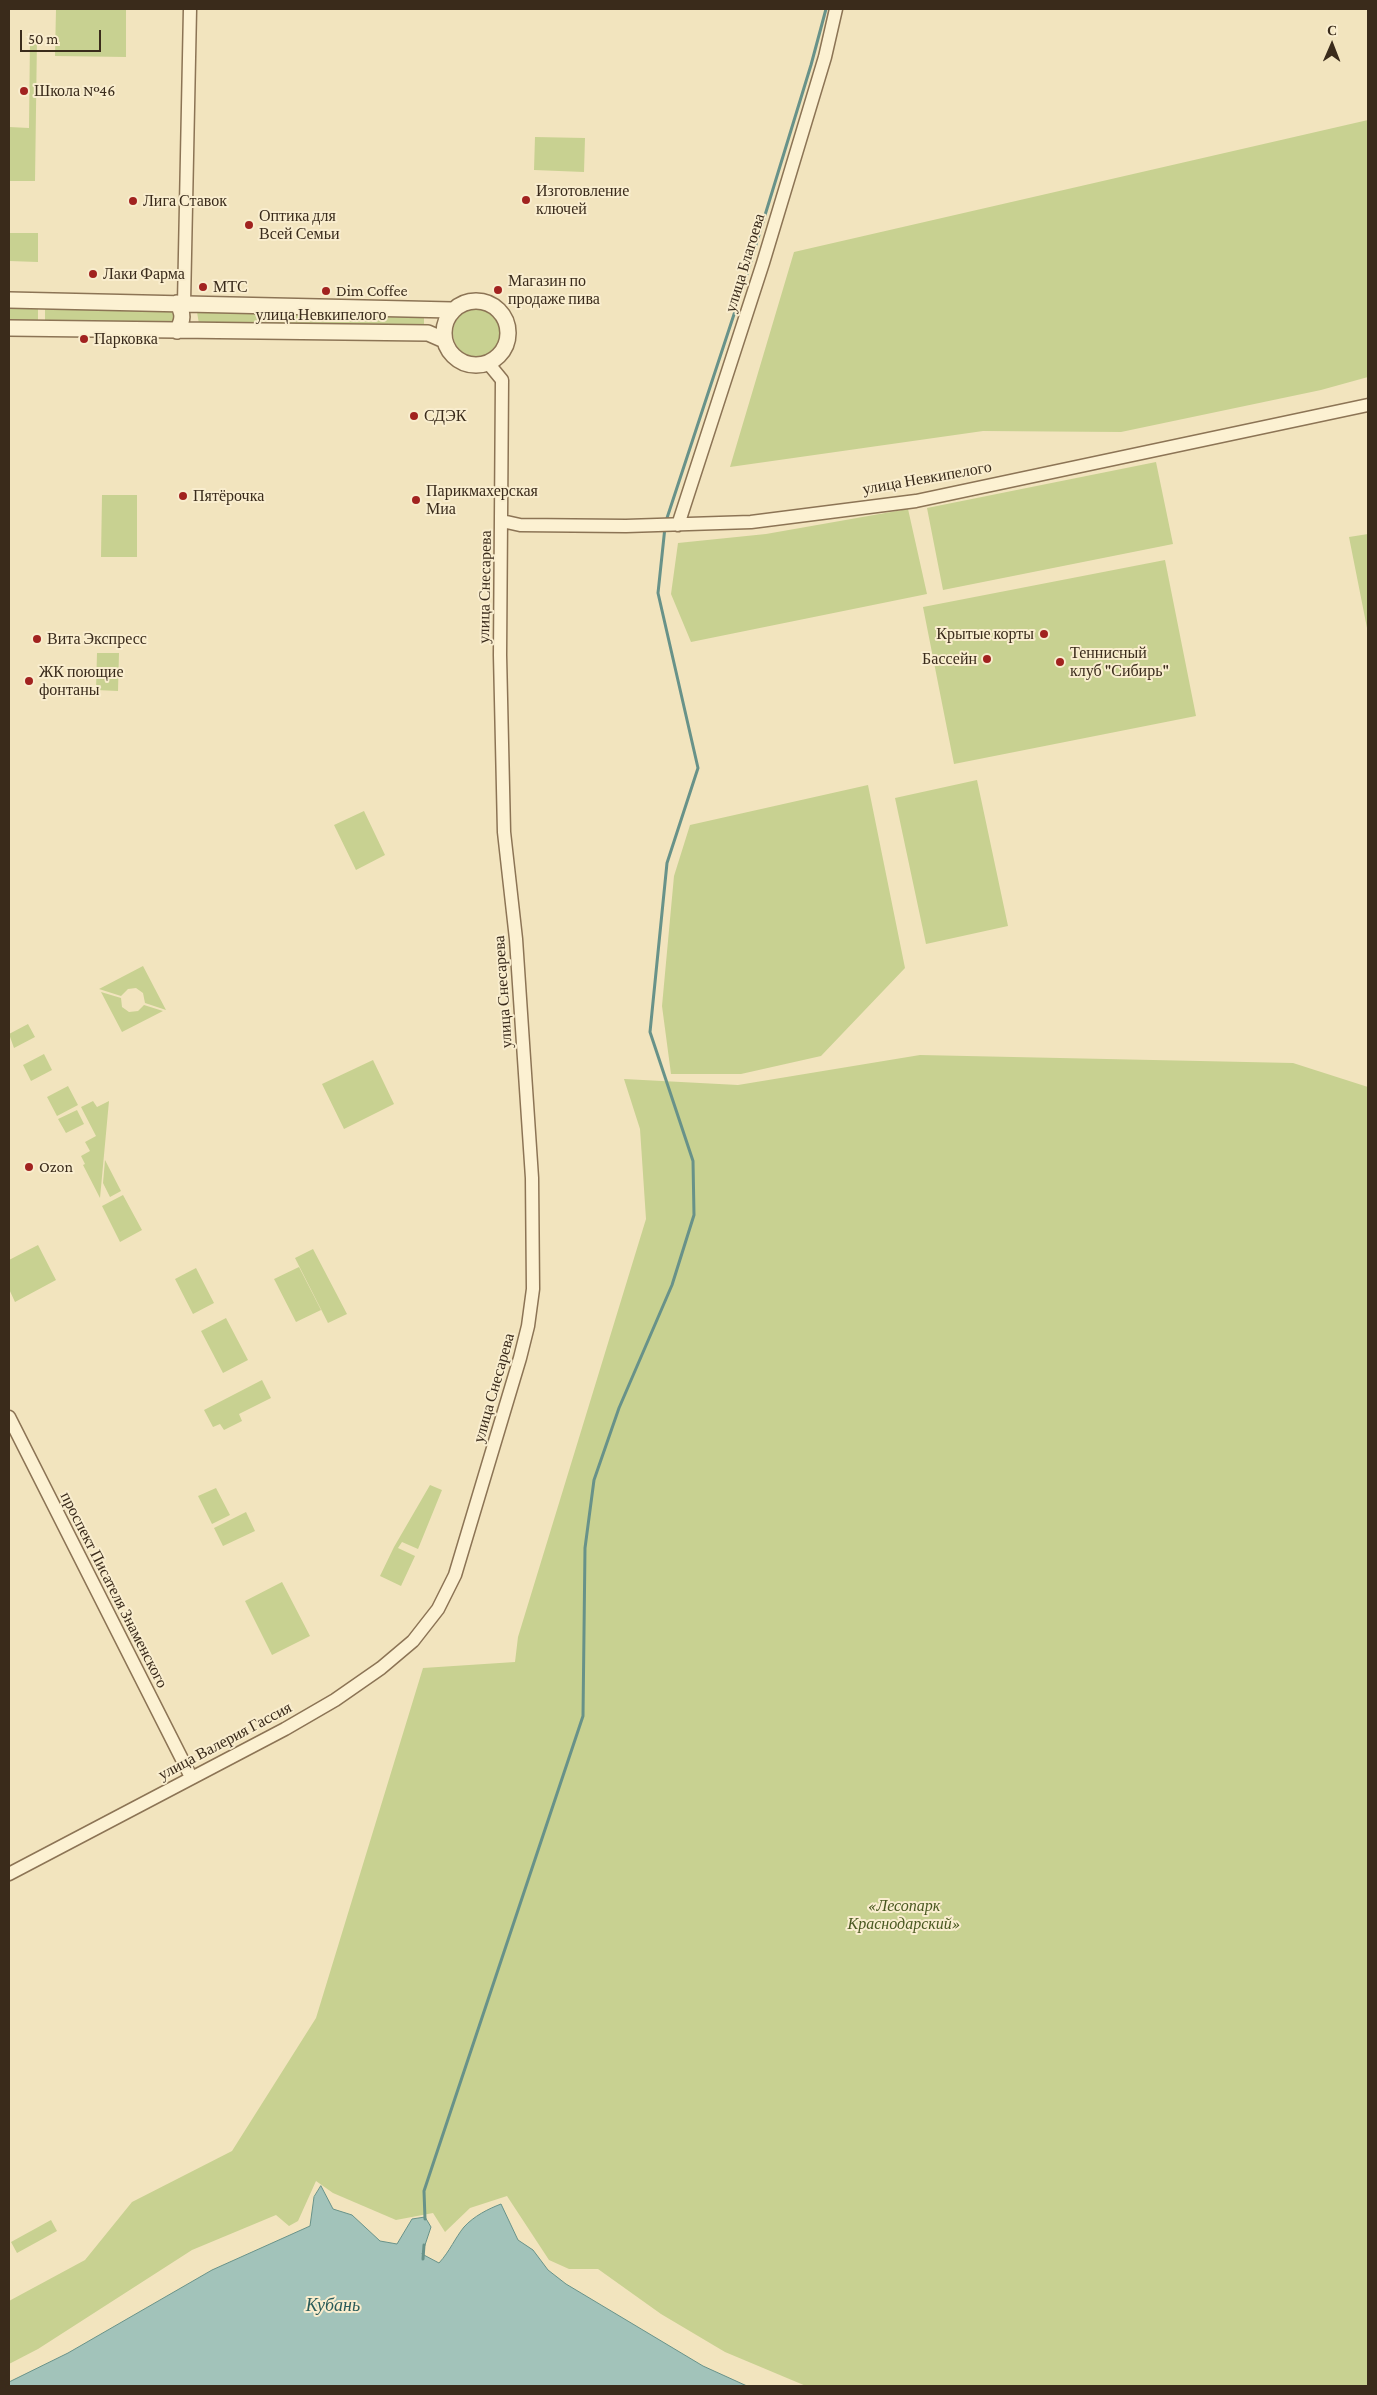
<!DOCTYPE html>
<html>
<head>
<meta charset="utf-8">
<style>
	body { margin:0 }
	#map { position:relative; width:1377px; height:2395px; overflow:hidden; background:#f2e4be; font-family:"Crimson Pro",serif }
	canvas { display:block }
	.frame { position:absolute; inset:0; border:10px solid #3a2b1b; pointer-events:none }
	.north { position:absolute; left:1307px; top:20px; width:50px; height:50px; -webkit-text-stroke:4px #f9edce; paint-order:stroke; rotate:1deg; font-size:14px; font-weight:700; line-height:20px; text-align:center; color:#3a2b1b }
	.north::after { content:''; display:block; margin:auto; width:18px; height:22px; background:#3a2b1b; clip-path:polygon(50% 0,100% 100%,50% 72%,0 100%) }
	.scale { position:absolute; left:20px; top:30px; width:81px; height:22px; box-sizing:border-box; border:2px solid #3a2b1b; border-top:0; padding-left:6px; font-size:15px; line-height:18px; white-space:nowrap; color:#3a2b1b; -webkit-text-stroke:4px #f9edce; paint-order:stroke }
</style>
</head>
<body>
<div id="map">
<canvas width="1377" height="2395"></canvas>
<div class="frame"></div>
<div class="north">С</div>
<div class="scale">50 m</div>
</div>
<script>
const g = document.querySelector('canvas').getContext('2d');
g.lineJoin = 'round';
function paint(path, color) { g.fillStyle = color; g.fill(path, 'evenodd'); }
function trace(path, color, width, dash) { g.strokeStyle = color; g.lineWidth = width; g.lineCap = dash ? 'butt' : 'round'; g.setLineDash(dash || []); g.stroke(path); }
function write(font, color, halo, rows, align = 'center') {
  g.font = font + ' "Crimson Pro",serif'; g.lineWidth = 4; g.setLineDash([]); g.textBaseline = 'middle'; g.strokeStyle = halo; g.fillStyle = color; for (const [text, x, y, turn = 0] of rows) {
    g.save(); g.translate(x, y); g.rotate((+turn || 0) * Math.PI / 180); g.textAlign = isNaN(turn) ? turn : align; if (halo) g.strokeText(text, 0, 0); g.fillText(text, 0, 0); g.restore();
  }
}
paint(new Path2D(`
	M 56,9 L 126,9 L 126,57 L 55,56 Z
	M 30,38 L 37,38 L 35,181 L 9,181 L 9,127 L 29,128 Z
	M 1368,120 L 1368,377 L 1321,390 L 1121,432 L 983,431 L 730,467 L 794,252 Z
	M 535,137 L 585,138 L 584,172 L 534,170 Z
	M 9,233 L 38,233 L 38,262 L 9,261 Z
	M 9,306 L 38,307 L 38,322 L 9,321 Z
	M 45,307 L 176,309 L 175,324 L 45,322 Z
	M453 333a24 24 0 1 1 48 0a24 24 0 1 1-48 0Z
	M 197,312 L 424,314 L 424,327 L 199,324 Z
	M 1156,462 L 1173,544 L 943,590 L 927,508 Z
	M 102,495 L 137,495 L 137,557 L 101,557 Z
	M 908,509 L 927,594 L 691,642 L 671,594 L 678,543 L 766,534 Z
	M 1368,534 L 1368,633 L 1349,537 Z
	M 1165,560 L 1196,716 L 954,764 L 923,607 Z
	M 97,653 L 119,653 L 118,691 L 96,690 Z
	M 977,780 L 1008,926 L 926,944 L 895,798 Z
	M 868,785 L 905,968 L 821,1056 L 741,1074 L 671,1074 L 662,1006 L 674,876 L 690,825 Z
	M 364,811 L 385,855 L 356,870 L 334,825 Z
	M 143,966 L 166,1010 L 145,1003 L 143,993 L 136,988 L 128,989 L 121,996 L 99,989 Z
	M 101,992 L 121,998 L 122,1007 L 129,1012 L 138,1011 L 144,1005 L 163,1011 L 122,1032 Z
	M 28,1024 L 35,1037 L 14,1048 L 9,1034 Z
	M 44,1054 L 52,1070 L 31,1081 L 23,1065 Z
	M 920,1055 L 1293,1063 L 1368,1087 L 1368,2386 L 806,2386 L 725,2352 L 661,2314 L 598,2269 L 569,2269 L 549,2260 L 507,2196 L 470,2208 L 445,2232 L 433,2213 L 396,2220 L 333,2193 L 316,2181 L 298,2221 L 289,2226 L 276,2215 L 192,2250 L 38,2349 L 9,2364 L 9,2301 L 85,2260 L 132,2202 L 232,2151 L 316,2018 L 423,1668 L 515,1662 L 518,1637 L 646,1219 L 640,1129 L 624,1079 L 738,1085 Z
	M 373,1060 L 394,1104 L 344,1129 L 322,1084 Z
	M 68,1086 L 78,1105 L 57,1116 L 47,1097 Z
	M 93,1101 L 97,1107 L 109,1101 L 100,1198 L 83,1165 L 85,1164 L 81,1156 L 90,1151 L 85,1142 L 96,1136 L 81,1107 Z
	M 77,1110 L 84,1124 L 66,1133 L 58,1119 Z
	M 105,1160 L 121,1191 L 110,1197 L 103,1183 Z
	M 123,1195 L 142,1230 L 120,1242 L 102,1206 Z
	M 38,1245 L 56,1280 L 15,1302 L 9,1289 L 9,1260 Z
	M 313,1249 L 347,1314 L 328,1323 L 295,1258 Z
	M 299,1267 L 321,1310 L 296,1322 L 274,1279 Z
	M 196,1268 L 214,1303 L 193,1314 L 175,1279 Z
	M 226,1318 L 248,1360 L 223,1373 L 201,1331 Z
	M 262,1380 L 271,1398 L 239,1414 L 242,1421 L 224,1430 L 220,1424 L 213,1427 L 204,1410 Z
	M 430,1485 L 442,1490 L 418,1549 L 402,1542 L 398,1548 L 415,1556 L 401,1586 L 380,1576 L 394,1547 Z
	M 216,1488 L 230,1515 L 212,1524 L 198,1496 Z
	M 246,1512 L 255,1531 L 223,1546 L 214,1528 Z
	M 282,1582 L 310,1636 L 272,1655 L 245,1601 Z
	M 51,2220 L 57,2231 L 17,2253 L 11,2242 Z`), '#c8d191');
const water = new Path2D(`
	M 321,2186 L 333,2209 L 352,2215 L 380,2241 L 397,2244 L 412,2219 L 425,2217 L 431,2227 L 422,2254 L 439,2263 C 450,2251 455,2238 464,2227 C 474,2216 488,2209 501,2204 L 518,2240 L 533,2250 L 548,2270 L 566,2284 L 703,2366 L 747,2386 L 9,2386 L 9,2382 L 68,2353 L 212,2270 L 310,2226 L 314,2197 Z`);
paint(water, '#a2c3ba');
trace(water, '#689289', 1);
trace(new Path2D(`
	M 666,521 L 743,287 L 811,65 L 826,9
	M 425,2219 L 424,2191 L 434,2161 L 583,1716 L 585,1548 L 594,1480 L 619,1408 L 672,1285 L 694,1215 L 693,1161 L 650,1032 L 667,863 L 698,768 L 658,593 L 665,527
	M 423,2259 L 424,2245`), '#689289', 3);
const minor = new Path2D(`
	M 184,303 L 190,9
	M 502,521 L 520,525 L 626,526 L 751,522 L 916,501 L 1368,405
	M 678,525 L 763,263 L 825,57 L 836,9
	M 9,1417 L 191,1777
	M 9,1874 L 285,1729 L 335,1700 L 381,1668 L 413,1641 L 438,1609 L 455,1575 L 520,1358 L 528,1326 L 533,1289 L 532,1178 L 516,939 L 504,832 L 500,655 L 502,380 L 488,363`);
const tertiary = new Path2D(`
	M 9,300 L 452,310
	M444 333a32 32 0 1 1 64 0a32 32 0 1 1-64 0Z
	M 177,303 C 184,314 183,320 177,331
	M 9,328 L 428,333 L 444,340`);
trace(minor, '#8c7455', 15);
trace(tertiary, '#8c7455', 18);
trace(minor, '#fcf1d2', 12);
trace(tertiary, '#fcf1d2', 15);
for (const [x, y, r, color] of [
	[24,91,5,"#a1221f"],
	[526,200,5,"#a1221f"],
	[133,201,5,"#a1221f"],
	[249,225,5,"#a1221f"],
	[93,274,5,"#a1221f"],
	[203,287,5,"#a1221f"],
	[498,290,5,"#a1221f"],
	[326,291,5,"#a1221f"],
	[84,339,5,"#a1221f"],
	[414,416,5,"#a1221f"],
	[183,496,5,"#a1221f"],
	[416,500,5,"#a1221f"],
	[1044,634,5,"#a1221f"],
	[37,639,5,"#a1221f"],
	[987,659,5,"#a1221f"],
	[1060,662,5,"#a1221f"],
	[29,681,5,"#a1221f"],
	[29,1167,5,"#a1221f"]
]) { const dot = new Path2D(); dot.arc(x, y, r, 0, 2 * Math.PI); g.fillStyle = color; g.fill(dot); trace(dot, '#f9edce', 2); }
write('16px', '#3a2b1b', '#f9edce', [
	["Школа №46",34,91],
	["Изготовление",536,191],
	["ключей",536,209],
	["Лига Ставок",143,201],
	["Оптика для",259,216],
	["Всей Семьи",259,234],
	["Лаки Фарма",103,274],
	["Магазин по",508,281],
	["продаже пива",508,299],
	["МТС",213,287],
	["Dim Coffee",336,291],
	["Парковка",94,339],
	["СДЭК",424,416],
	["Парикмахерская",426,491],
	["Миа",426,509],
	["Пятёрочка",193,496],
	["Крытые корты",1034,634,"right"],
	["Вита Экспресс",47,639],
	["Теннисный",1070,653],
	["клуб \"Сибирь\"",1070,671],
	["Бассейн",977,659,"right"],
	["ЖК поющие",39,672],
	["фонтаны",39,690],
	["Ozon",39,1167]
], 'left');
write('16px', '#3a2b1b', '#f9edce', [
	["улица Благоева",745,263,-73],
	["улица Невкипелого",321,315],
	["улица Невкипелого",927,478,-10],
	["улица Снесарева",485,587,-89],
	["улица Снесарева",503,992,-94],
	["улица Снесарева",494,1388,-74],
	["проспект Писателя Знаменского",114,1590,63],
	["улица Валерия Гассия",225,1741,-28]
]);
write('italic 16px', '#495820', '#f9edce', [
	["«Лесопарк",904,1906],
	["Краснодарский»",904,1924]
]);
write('italic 18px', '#295b59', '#f9edce', [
	["Кубань",333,2305]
]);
</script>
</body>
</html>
